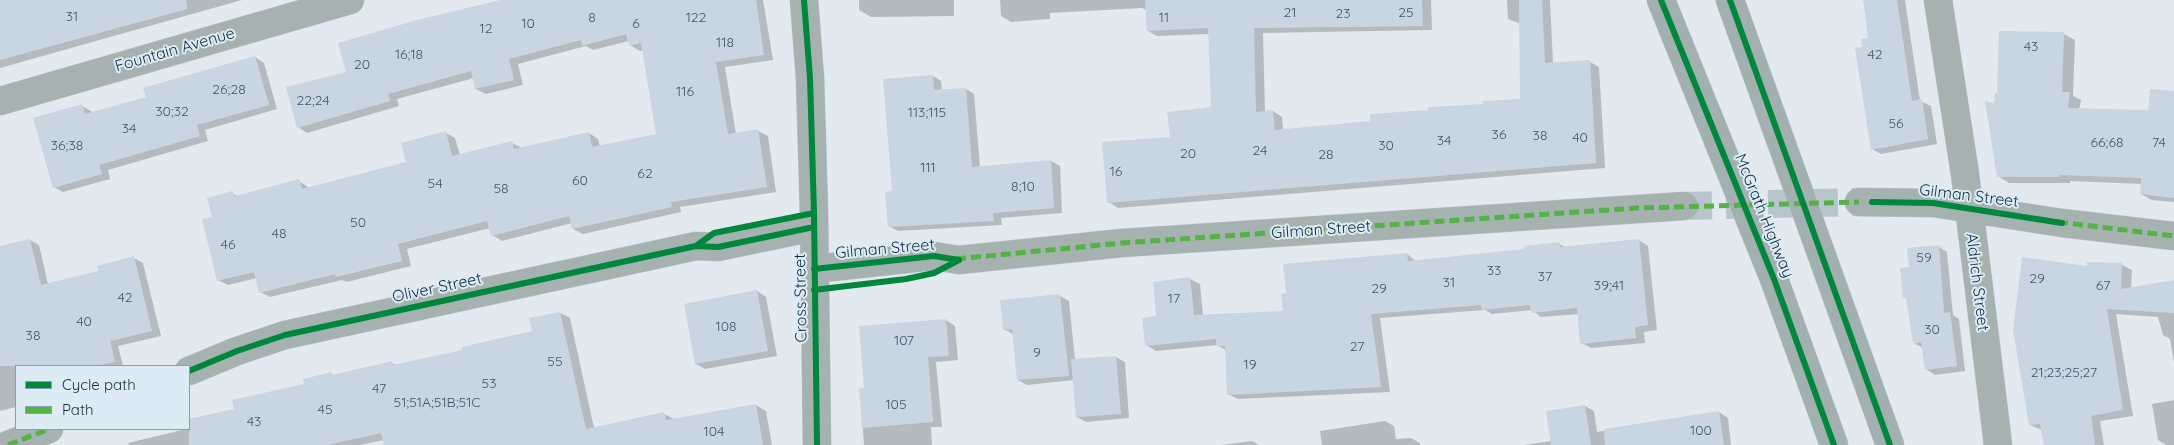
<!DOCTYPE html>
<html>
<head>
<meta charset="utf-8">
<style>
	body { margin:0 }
	#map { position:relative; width:2174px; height:445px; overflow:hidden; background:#e2eaef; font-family:Quicksand,sans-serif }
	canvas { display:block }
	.legend { position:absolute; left:15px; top:365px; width:175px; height:65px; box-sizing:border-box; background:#ddebf4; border:1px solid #8ba0ad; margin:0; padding:6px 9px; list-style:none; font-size:15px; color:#102f42 }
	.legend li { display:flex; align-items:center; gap:10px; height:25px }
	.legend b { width:25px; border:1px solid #8ba0ad }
</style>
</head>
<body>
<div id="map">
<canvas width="2174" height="445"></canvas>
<ul class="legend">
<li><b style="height:6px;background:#00873e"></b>Cycle path</li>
<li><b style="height:6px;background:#54b247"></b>Path</li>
</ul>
</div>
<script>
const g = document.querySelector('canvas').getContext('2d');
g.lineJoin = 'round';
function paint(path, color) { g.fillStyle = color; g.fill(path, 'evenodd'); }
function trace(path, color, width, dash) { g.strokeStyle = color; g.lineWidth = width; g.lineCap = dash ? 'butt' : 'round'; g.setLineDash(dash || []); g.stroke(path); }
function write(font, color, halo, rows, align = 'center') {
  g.font = font + ' Quicksand,sans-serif'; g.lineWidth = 4; g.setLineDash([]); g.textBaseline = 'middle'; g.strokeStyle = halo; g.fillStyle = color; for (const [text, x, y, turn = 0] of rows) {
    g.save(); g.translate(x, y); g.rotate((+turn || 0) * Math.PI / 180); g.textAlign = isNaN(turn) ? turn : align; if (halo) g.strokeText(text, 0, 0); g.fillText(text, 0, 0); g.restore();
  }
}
paint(new Path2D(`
	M 53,0 L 242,0 L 0,68 L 0,14 Z
	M 503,0 L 763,0 L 773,60 L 725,67 L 736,134 L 758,131 L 768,136 L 776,192 L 680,207 L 681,212 L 583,234 L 573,229 L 572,223 L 502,241 L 492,235 L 490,228 L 407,249 L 411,266 L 347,282 L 342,280 L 270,297 L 260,292 L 257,278 L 228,285 L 218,280 L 213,217 L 231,193 L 238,196 L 299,181 L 309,188 L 407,163 L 446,133 L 455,138 L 460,155 L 512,143 L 522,148 L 589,133 L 598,139 L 600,147 L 657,135 L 643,50 L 640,51 L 630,45 L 629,41 L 593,50 L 586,46 L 518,64 L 523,85 L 486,94 L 476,89 L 474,78 L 397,99 L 399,106 L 307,133 L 298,127 L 348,73 Z
	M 859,0 L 954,0 L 954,16 L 871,17 L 859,10 Z
	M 1000,0 L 1431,0 L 1432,30 L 1263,33 L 1265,112 L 1273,111 L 1282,117 L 1283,130 L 1372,122 L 1429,111 L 1521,100 L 1521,24 L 1508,19 L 1507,0 L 1550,0 L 1553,63 L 1590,62 L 1599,67 L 1605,168 L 1118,208 L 1109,202 L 1171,138 L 1212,108 L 1209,34 L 1157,36 L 1148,31 L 1147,11 L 1142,8 L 1050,13 L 1050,19 L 1011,22 L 1001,16 Z
	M 1864,0 L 1905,0 L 1920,101 L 1931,106 L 1937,144 L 1881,154 L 1872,149 L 1863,48 L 1870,39 Z
	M 2064,34 L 2075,40 L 2073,96 L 2081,100 L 2079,110 L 2149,111 L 2174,93 L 2174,202 L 2152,200 L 2141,194 L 2142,184 L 2070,181 L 2070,183 L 2009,183 L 1998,176 L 1995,104 Z
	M 255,57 L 264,63 L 277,109 L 205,130 L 208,141 L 108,170 L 110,179 L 63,192 L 54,187 L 82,106 L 91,111 L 92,114 L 147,98 Z
	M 933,76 L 941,81 L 942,91 L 966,89 L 974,94 L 980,167 L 1051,161 L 1060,166 L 1062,213 L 1001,218 L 1002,225 L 898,231 L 889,226 L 894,192 Z
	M 30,240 L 39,245 L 48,284 L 99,272 L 134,258 L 143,263 L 161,336 L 118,346 L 123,366 L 16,366 L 16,407 L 0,411 L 0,248 Z
	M 1639,240 L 1648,246 L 1657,330 L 1644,332 L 1645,343 L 1591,348 L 1582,343 L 1579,314 L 1541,317 L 1532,310 L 1492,314 L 1485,310 L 1380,318 L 1390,392 L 1238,399 L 1228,394 L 1227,351 L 1217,345 L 1156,351 L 1146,345 L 1158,317 L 1190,279 L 1200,284 L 1203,316 L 1285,313 L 1407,254 L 1417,262 L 1525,251 L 1559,244 L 1567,248 Z
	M 1938,246 L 1947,252 L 1953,315 L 1959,319 L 1965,371 L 1935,375 L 1926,369 L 1923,348 L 1914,343 L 1908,299 L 1904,297 L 1910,268 Z
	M 2122,265 L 2132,270 L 2131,289 L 2174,281 L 2174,363 L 2170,339 L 2163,335 L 2158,317 L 2116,314 L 2133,416 L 2100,421 L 2104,445 L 2045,445 L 2042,430 L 2030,425 L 2088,267 Z
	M 757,291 L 766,297 L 777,356 L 705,369 L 696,364 Z
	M 1060,296 L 1069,301 L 1075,360 L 1116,357 L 1125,362 L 1129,418 L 1086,422 L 1077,417 L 1074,380 L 1027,385 L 1018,380 L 1013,334 L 1004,329 L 1002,302 Z
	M 560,313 L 570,318 L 594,428 L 664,414 L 674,419 L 756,405 L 766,411 L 772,445 L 385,445 L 384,440 L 360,445 L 129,445 L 128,443 L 182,430 L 181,429 L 189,429 L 189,421 L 236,410 L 331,374 L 335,376 L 392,363 L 397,365 L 464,351 L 534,332 Z
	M 946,320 L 955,326 L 958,360 L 936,362 L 942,427 L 931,427 L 932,445 L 864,445 L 860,389 L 865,389 Z
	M 2174,400 L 2174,445 L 2166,445 L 2158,440 L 2152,404 Z
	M 1585,406 L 1594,411 L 1597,432 L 1719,412 L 1728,418 L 1731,445 L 1524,445 L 1552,441 Z
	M 1385,421 L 1394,426 L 1396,439 L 1411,438 L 1420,443 L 1420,445 L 1322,445 L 1320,431 Z
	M 1252,441 L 1259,445 L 1221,445 Z`), '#0003');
paint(new Path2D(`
	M 0,0 L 186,0 L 187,9 L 0,60 Z
	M 500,0 L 756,0 L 764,55 L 716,62 L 728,134 L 758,129 L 767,187 L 671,202 L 672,207 L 572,229 L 569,216 L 491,236 L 487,221 L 398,244 L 402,261 L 336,277 L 335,274 L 259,293 L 254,272 L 217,281 L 202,219 L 212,217 L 207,198 L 232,191 L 235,196 L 299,179 L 302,189 L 406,162 L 401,143 L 446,131 L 452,156 L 512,141 L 514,149 L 589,132 L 592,147 L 656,134 L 641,43 L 629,46 L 626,34 L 582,46 L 581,40 L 509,59 L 514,80 L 475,89 L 471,71 L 388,94 L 390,101 L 297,128 L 286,87 L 346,72 L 338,43 L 417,20 Z
	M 1145,0 L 1422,0 L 1423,26 L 1254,28 L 1256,112 L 1273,110 L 1275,130 L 1370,121 L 1370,114 L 1428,110 L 1428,107 L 1483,104 L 1483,101 L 1520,99 L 1519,0 L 1542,0 L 1545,63 L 1590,60 L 1596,163 L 1107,203 L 1102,142 L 1170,137 L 1167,112 L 1211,107 L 1208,28 L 1147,31 Z
	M 1863,0 L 1897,0 L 1912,101 L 1922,99 L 1928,139 L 1871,150 L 1855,48 L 1862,47 L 1861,39 L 1868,38 Z
	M 1999,31 L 2064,32 L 2062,92 L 2070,92 L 2068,108 L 2148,110 L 2150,89 L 2174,91 L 2174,198 L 2140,194 L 2141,178 L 2059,175 L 2059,177 L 1997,177 L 1985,101 L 1994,103 L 1995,93 L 1997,93 Z
	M 255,56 L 269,105 L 197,125 L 200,136 L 99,165 L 102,174 L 53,188 L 33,118 L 82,104 L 85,114 L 146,97 L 143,88 Z
	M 933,75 L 934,90 L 966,88 L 972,167 L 1051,160 L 1054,208 L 993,213 L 994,221 L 888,227 L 885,192 L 892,191 L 883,79 Z
	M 30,239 L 41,285 L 98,271 L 97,266 L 134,256 L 152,331 L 110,341 L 115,362 L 96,366 L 0,366 L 0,246 Z
	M 1639,239 L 1648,325 L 1635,327 L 1636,338 L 1580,344 L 1577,308 L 1531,313 L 1530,305 L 1482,310 L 1481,305 L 1371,314 L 1381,387 L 1227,395 L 1225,346 L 1216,346 L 1216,339 L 1145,346 L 1142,318 L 1156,316 L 1153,282 L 1190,277 L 1194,315 L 1283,311 L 1281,294 L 1286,293 L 1283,264 L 1407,253 L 1408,261 L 1524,249 L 1524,246 L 1560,242 L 1560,247 Z
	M 1939,245 L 1944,313 L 1950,312 L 1957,366 L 1925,370 L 1921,342 L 1913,344 L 1906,298 L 1903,298 L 1900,268 L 1909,267 L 1907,248 Z
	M 2022,257 L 2087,266 L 2087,262 L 2122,263 L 2121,289 L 2174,280 L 2174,313 L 2107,309 L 2123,410 L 2091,416 L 2095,445 L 2044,445 L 2040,424 L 2029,425 L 2013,330 Z
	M 757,290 L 768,351 L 695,364 L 684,304 Z
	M 1060,294 L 1069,376 L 1017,380 L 1012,329 L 1003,330 L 1000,300 Z
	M 560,312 L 586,429 L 664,412 L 666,420 L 756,404 L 763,445 L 384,445 L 381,433 L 328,445 L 189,445 L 189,419 L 234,409 L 232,400 L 304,384 L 303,379 L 332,372 L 332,375 L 392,361 L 393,365 L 462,350 L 462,347 L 532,331 L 529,318 Z
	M 946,319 L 949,356 L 928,357 L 933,422 L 862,428 L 859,388 L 864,388 L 859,326 Z
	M 1116,356 L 1121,414 L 1076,417 L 1071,359 Z
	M 1585,405 L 1591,445 L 1551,445 L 1546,411 Z
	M 1719,411 L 1724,445 L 1605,445 L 1604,429 Z`), '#cad5e2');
trace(new Path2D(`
	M 1684,206 L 1859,202`), '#b8c5cc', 28, [28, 14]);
const minor = new Path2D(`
	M 1938,0 L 1965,174 L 1998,445
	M 0,101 L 350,0
	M 1859,202 L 1933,203 L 2062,223 L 2174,236
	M 814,269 L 934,256 L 959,260 L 1122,243 L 1684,206
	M 189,371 L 237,351 L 285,335 L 696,246 L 718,247 L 814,227
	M 8,445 L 49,429`);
const tertiary = new Path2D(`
	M 804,0 L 810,78 L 814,213 L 817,445`);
const trunk = new Path2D(`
	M 1661,0 L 1774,279 L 1834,445
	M 1730,0 L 1890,445`);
trace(minor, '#bdc8cf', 29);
trace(tertiary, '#bdc8cf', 29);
trace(trunk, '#bdc8cf', 29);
trace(minor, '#a6b2b0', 28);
trace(tertiary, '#a6b2b0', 28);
trace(trunk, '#a2b0b0', 28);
trace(new Path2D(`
	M 2058,222 L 2174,236
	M 956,259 L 1122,243 L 1637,208 L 1859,202
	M 8,445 L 49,429`), '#54b247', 5, [10, 5]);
trace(new Path2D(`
	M 804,0 L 810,78 L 814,213 L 817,445
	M 1661,0 L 1774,279 L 1834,445
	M 1730,0 L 1890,445
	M 1872,202 L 1933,203 L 2062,223
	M 696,246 L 714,233 L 814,213
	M 814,269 L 934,256 L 959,260
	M 814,290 L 906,279 L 934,273 L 959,260
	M 189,371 L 237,351 L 285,335 L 696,246 L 718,247 L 814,227`), '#00873e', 6);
write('14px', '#3e586a', null, [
	["21",1290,13],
	["25",1406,13],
	["23",1343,14],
	["31",72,17],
	["8",592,18],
	["122",696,18],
	["11",1164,18],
	["10",528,24],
	["6",636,24],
	["12",486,29],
	["118",725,43],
	["43",2031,47],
	["16;18",409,55],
	["42",1875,55],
	["20",362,65],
	["26;28",229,90],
	["116",685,92],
	["22;24",313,101],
	["30;32",172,112],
	["113;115",927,113],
	["56",1896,124],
	["34",129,129],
	["36",1499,135],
	["38",1540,136],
	["40",1580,138],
	["34",1444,141],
	["66;68",2107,143],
	["74",2159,143],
	["36;38",67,146],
	["30",1386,146],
	["24",1260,151],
	["20",1188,154],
	["28",1326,155],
	["111",928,168],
	["16",1116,172],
	["62",645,174],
	["60",580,181],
	["54",435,184],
	["8;10",1023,187],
	["58",501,189],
	["50",358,223],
	["48",279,234],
	["46",228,245],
	["59",1924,258],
	["33",1494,271],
	["37",1545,277],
	["29",2037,279],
	["31",1449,283],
	["39;41",1609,286],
	["67",2103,286],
	["29",1379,289],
	["42",125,298],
	["17",1174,299],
	["40",84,322],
	["108",726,327],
	["30",1932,330],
	["38",33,336],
	["107",904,341],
	["27",1357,347],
	["9",1037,353],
	["55",555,362],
	["19",1250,365],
	["21;23;25;27",2064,373],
	["53",489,384],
	["47",379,389],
	["51;51A;51B;51C",437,403],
	["105",896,405],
	["45",325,410],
	["43",254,422],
	["100",1701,431],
	["104",714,432]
]);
write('16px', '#102f42', '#ddebf4', [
	["Fountain Avenue",175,50,-16],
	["Gilman Street",1969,196,7],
	["McGrath Highway",1764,216,68],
	["Gilman Street",1321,230,-4],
	["Gilman Street",885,249,-5],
	["Aldrich Street",1977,282,83],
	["Oliver Street",437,288,-12],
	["Cross Street",801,298,-91]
]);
</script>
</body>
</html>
